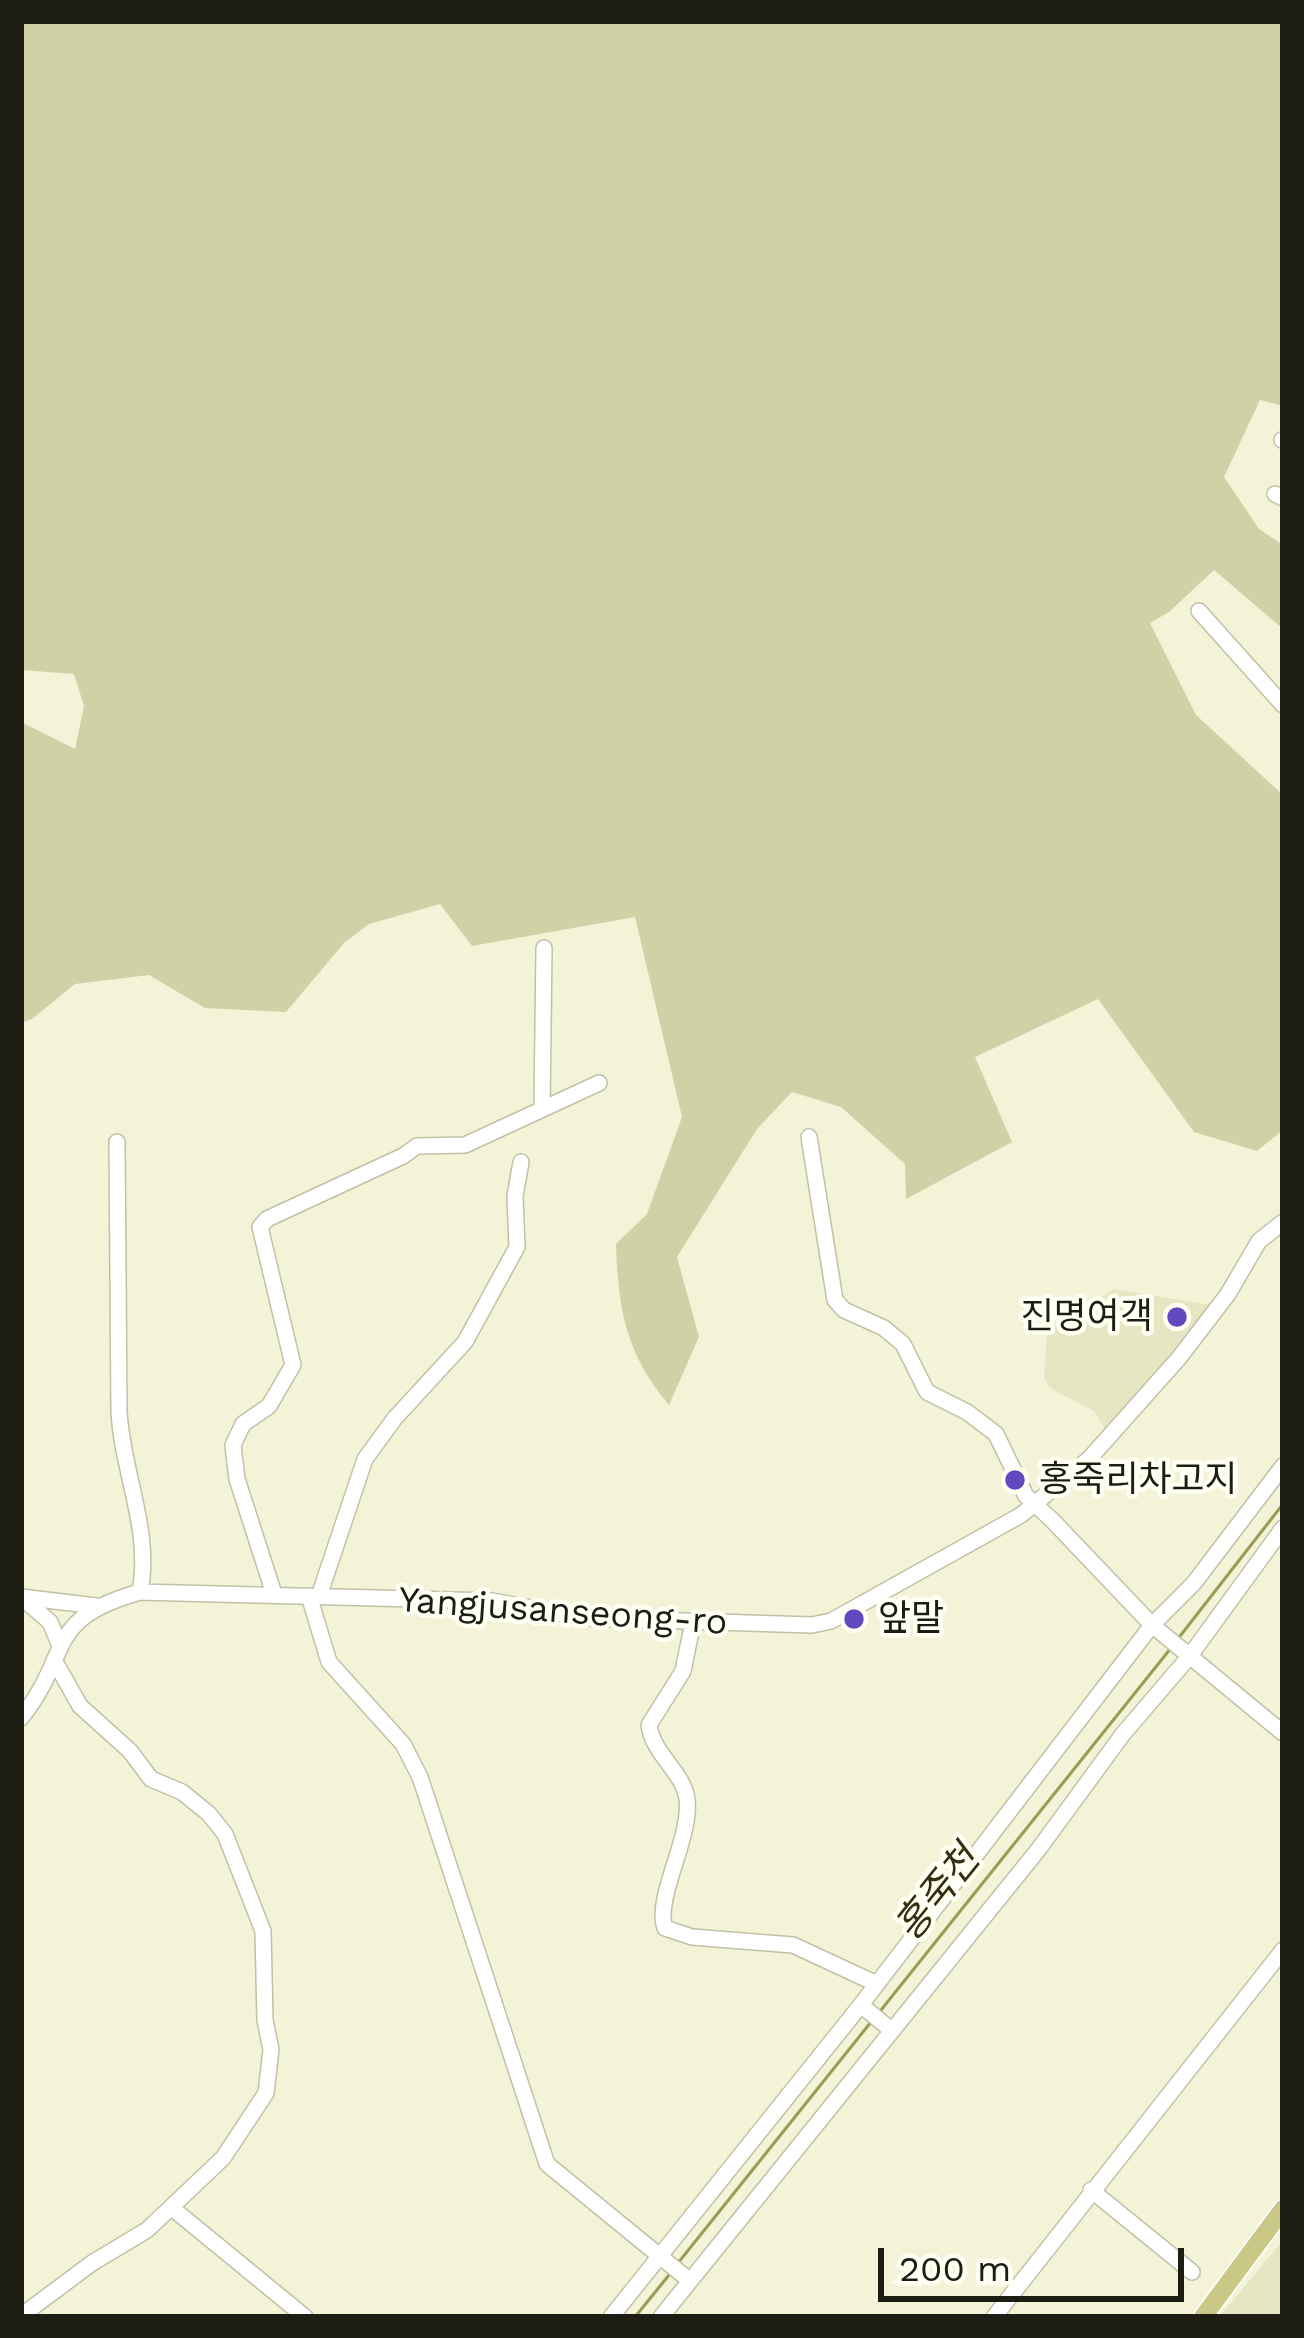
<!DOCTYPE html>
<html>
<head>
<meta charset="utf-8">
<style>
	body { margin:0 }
	#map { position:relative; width:1304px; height:2338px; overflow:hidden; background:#f3f3d7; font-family:"Work Sans",sans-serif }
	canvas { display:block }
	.frame { position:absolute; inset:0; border:24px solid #1d1d13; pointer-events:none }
	.scale { position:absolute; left:878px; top:2248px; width:306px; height:54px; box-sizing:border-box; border:6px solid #1d1d13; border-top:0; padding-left:15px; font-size:36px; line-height:42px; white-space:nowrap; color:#1d1d13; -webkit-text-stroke:9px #fffff4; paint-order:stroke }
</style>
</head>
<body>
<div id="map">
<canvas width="1304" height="2338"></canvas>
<div class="frame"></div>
<div class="scale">200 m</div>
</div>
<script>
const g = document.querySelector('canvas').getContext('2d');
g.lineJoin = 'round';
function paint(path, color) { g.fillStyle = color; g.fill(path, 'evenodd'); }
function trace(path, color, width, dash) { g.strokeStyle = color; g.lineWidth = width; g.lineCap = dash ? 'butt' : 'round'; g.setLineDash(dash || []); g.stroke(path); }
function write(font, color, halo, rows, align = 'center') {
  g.font = font + ' "Work Sans","Noto Sans KR",sans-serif'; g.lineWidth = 9; g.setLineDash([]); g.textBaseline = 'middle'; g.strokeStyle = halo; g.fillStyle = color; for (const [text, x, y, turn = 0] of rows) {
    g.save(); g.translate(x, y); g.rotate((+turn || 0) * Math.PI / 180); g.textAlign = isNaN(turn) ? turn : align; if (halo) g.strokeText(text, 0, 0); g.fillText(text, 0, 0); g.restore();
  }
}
paint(new Path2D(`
	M 1114,1289 L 1211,1305 L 1107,1433 L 1094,1411 L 1050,1388 L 1044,1379 L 1047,1331 Z
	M 1283,2240 L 1283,2317 L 1219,2317 Z`), '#e6e6c3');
paint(new Path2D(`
	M 21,21 L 1283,21 L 1283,406 L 1260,400 L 1224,477 L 1259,529 L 1283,545 L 1283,629 L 1214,570 L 1169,612 L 1150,623 L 1196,715 L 1283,795 L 1283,1130 L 1257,1151 L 1194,1132 L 1098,999 L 975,1057 L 1012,1142 L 906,1199 L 905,1164 L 841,1107 L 792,1092 L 757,1129 L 677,1257 L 699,1337 L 669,1405 C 626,1354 618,1309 616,1244 L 647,1214 L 682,1117 L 635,917 L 472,946 L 440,904 L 369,924 L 344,943 L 286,1012 L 205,1008 L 149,975 L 75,984 L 32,1019 L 21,1023 L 21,722 L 75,749 L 84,706 L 74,674 L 21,670 Z`), '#d0d1a7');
trace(new Path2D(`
	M 1177,1640 L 1283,1504
	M 881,2010 L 1171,1648
	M 678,2263 L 871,2022
	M 635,2317 L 669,2275`), '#9c9b55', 3);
const minor = new Path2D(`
	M 1282,440 L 1283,440
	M 1275,494 L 1283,498
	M 1199,611 L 1283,705
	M 542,1109 L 544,948
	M 809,1137 L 835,1300 L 844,1310 L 884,1328 L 903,1344 L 927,1392 L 967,1412 L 996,1434 L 1026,1496 L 1052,1520 L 1152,1625 L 1283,1733
	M 117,1142 L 119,1411 C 122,1472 152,1531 140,1592
	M 274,1594 L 237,1479 L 233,1445 L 243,1424 L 269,1406 L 293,1365 L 260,1227 L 267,1219 L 403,1156 L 417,1146 L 465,1145 L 599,1083
	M 309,1596 L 329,1662 L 403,1744 L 420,1777 L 547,2164 L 689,2280
	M 319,1596 L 365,1459 L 395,1418 L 465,1342 L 517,1247 L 515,1196 L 521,1162
	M 21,1597 L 96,1606
	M 21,1597 L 50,1622 L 60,1646
	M 693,1622 L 683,1671 L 649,1725 C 653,1755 683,1771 687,1799 C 692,1837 654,1899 665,1928 L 692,1937 L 793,1945 L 877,1984
	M 21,1718 C 73,1653 43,1619 140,1592 L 492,1601 L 586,1618 L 812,1625 L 831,1621 L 1021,1515 L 1089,1459 L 1179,1358 L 1228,1294 L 1259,1241 L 1283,1222
	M 861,2005 L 891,2030
	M 1091,2190 L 1192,2272
	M 172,2208 L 305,2317
	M 21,2316 L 92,2263 L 147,2230 L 223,2158 L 266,2093 L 271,2050 L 265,2020 L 263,1931 L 225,1834 L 209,1814 L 182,1792 L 151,1779 L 130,1751 L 80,1706 L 54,1660
	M 611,2317 L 860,2006 L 1152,1625 L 1194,1583 L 1283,1466
	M 661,2317 L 1038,1850 L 1123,1734 L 1189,1657 L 1283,1528
	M 994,2317 L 1283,1950`);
const major = new Path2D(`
	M 1203,2317 L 1283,2209`);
trace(minor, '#c0c1a6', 18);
trace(major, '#fff', 21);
trace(minor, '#fff', 15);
trace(major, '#cac886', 18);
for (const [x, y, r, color] of [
	[1177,1317,12,"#6248c1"],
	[1015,1480,12,"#6248c1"],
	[854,1619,12,"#6248c1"]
]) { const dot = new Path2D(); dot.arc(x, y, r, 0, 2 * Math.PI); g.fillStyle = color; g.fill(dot); trace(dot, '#fffff4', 4.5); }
write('36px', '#1d1d13', '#fffff4', [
	["진명여객",1153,1317,"right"],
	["홍죽리차고지",1039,1480],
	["앞말",878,1619]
], 'left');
write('36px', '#1d1d13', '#fffff4', [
	["Yangjusanseong-ro",563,1612,4]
]);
write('italic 39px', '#313010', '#fffff4', [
	["홍죽천",938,1894,-51]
]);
</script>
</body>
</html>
